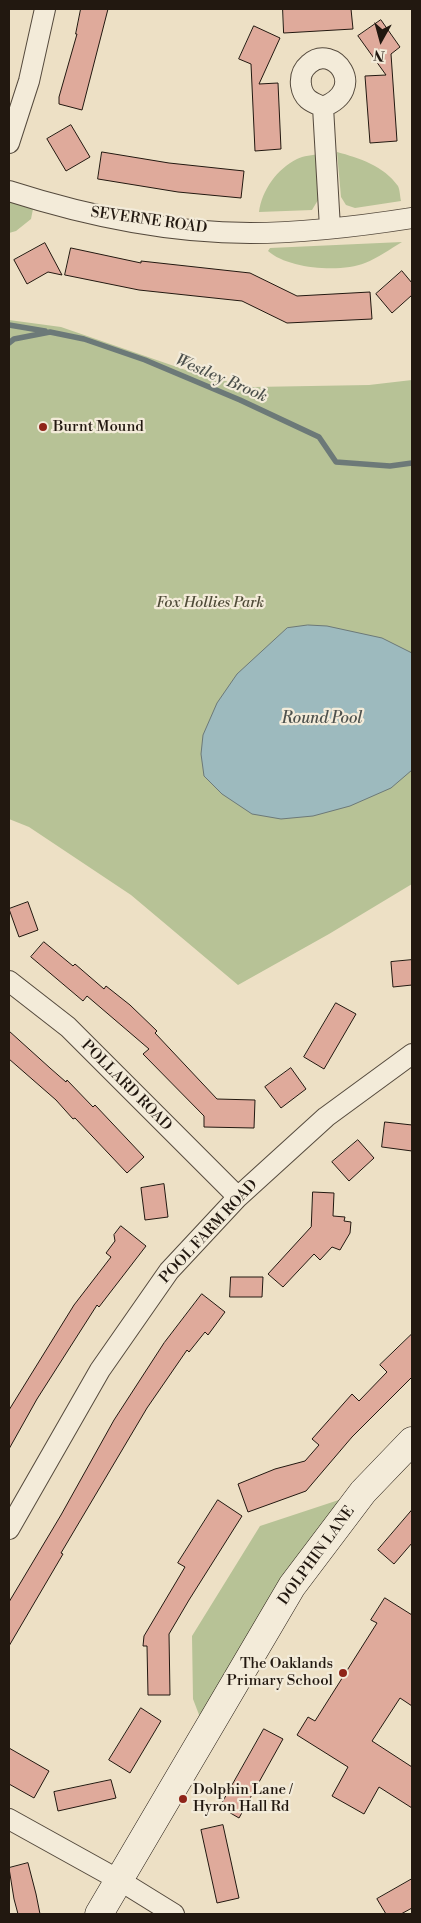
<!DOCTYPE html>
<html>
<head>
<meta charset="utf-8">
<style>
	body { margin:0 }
	#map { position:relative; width:421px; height:1923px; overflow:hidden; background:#ede0c5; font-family:"Libre Bodoni",serif }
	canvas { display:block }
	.frame { position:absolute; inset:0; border:10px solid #221810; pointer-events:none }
	.north { position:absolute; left:356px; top:15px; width:50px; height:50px; -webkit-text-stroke:4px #f3ebd9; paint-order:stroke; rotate:187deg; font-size:14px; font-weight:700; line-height:20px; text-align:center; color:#221810 }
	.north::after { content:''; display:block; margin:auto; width:18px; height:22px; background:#221810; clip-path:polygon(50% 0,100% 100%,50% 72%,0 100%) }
</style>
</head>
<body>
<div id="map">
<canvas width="421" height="1923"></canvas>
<div class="frame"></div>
<div class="north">N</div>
</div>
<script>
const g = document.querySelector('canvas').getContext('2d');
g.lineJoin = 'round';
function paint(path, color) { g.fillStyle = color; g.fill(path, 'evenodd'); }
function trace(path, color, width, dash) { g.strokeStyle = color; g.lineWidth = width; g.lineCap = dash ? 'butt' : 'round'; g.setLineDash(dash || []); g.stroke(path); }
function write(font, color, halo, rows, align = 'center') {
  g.font = font + ' "Libre Bodoni",serif'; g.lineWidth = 4.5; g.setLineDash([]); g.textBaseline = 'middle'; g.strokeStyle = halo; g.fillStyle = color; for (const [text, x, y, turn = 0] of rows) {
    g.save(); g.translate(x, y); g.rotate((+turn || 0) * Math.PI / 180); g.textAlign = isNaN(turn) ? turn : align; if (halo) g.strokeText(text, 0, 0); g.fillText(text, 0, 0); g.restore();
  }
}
paint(new Path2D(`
	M 337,152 C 359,158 384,166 398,186 C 400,190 400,197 401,201 L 355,208 L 346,205 L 341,197 Z
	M 320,154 L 318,200 L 312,210 L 259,212 C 262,190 277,169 297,159 C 303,156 313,155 320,154 Z
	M 9,200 L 33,209 L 31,219 L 16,231 L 9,233 Z
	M 402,242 C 390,249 378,258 365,263 C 341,273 288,269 268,251 L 270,248 Z
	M 9,320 L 61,327 L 203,376 L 253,387 L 369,385 L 412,380 L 412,884 L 329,934 L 238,985 L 131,895 L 29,827 L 9,819 Z
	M 363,1492 L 206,1733 L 193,1699 L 192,1636 L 260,1526 Z`), '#b7c296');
const water = new Path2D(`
	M 308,625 L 327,626 L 382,638 L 412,653 L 412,770 L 391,788 L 350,806 L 313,816 L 281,819 L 252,814 L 222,794 L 204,776 L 201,754 L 203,735 L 217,703 L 237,674 L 287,628 Z`);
paint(water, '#9dbabe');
trace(water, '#6c7978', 1);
trace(new Path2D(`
	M 9,325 L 45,331
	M 9,343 L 14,339 L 50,332 L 84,339 L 145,360 L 240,400 L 319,437 L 336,462 L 390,466 L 412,463`), '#6c7978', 5.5);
const building = new Path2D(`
	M 81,9 L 108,9 L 82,110 L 59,104 L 59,97 L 77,34 L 76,34 Z
	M 283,9 L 351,9 L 353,29 L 284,33 Z
	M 381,20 L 400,47 L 391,54 L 397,141 L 370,143 L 365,76 L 386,75 L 358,36 Z
	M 254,26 L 280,38 L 259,84 L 278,83 L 281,149 L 255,151 L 251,64 L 239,59 Z
	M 71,125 L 90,157 L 66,171 L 47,139 Z
	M 102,152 L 169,163 L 244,171 L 241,198 L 178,192 L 98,179 Z
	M 45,243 L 62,275 L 48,272 L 27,284 L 14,260 Z
	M 71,248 L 141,263 L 141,261 L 250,273 L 297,296 L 370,292 L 372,319 L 287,323 L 242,301 L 139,290 L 65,275 Z
	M 402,271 L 412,283 L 412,295 L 392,313 L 376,294 Z
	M 28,902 L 38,930 L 19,937 L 9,909 Z
	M 44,942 L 73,966 L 75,964 L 104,989 L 106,986 L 130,1005 L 157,1031 L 155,1033 L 217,1099 L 255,1100 L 254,1128 L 204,1127 L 204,1116 L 143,1054 L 149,1049 L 87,996 L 83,1001 L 31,957 Z
	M 412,960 L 412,985 L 393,987 L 391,962 Z
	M 336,1003 L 356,1014 L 324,1069 L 304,1057 Z
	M 9,1031 L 50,1068 L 66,1082 L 67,1080 L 93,1107 L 95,1105 L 144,1157 L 127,1173 L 75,1118 L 73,1119 L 56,1100 L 9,1059 Z
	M 291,1068 L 306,1089 L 281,1108 L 265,1087 Z
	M 385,1122 L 412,1125 L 412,1151 L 382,1147 Z
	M 358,1140 L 374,1158 L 349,1181 L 332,1162 Z
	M 164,1184 L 168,1217 L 145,1220 L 141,1188 Z
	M 313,1192 L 334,1193 L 333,1216 L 345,1217 L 344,1221 L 351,1222 L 350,1233 L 340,1250 L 332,1247 L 320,1260 L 314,1254 L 283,1287 L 268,1274 L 311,1227 Z
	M 121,1226 L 146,1246 L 99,1307 L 97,1305 L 37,1399 L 9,1449 L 9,1410 L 74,1305 L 111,1257 L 106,1253 L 115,1241 L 114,1235 Z
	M 231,1277 L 263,1277 L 262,1297 L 230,1297 Z
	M 202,1294 L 225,1312 L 208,1335 L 205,1332 L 189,1352 L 187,1350 L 147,1408 L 61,1553 L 63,1554 L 9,1646 L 9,1602 L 61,1515 L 114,1420 L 164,1343 Z
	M 412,1334 L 412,1377 L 352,1437 L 306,1491 L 248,1512 L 238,1484 L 275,1469 L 305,1461 L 319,1445 L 312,1439 L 352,1394 L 359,1401 L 387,1372 L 380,1365 Z
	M 218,1500 L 242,1516 L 189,1600 L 169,1634 L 170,1695 L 148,1695 L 147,1646 L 143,1646 L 144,1636 L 185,1567 L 178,1563 Z
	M 412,1510 L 412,1543 L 394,1564 L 378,1550 Z
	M 385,1598 L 412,1615 L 412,1706 L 400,1698 L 372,1741 L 412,1767 L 412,1808 L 379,1787 L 364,1814 L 332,1796 L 348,1767 L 297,1735 L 308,1717 L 315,1721 L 377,1623 L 371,1620 Z
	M 141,1708 L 161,1721 L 130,1773 L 109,1760 Z
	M 264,1729 L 283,1739 L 239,1818 L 220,1807 Z
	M 9,1748 L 49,1771 L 34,1798 L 9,1784 Z
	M 111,1780 L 116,1798 L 58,1811 L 54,1792 Z
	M 223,1825 L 239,1898 L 217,1903 L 201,1830 Z
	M 28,1863 L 36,1894 L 40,1914 L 18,1914 L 14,1899 L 9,1868 Z
	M 412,1879 L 412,1908 L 401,1914 L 386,1914 L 377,1899 Z`);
paint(building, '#dfaa9b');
trace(building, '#221810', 1);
const street = new Path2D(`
	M 323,107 C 369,89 333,42 309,64 C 302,70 300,76 301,85 C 303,99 311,102 323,107 L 330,228
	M 9,143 L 29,81 L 45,9
	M 9,191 C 87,216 168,233 250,233 C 301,233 361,226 412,218
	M 9,981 L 68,1027 L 238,1197
	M 9,1529 L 100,1370 L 169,1271 L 238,1197 L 326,1117 L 412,1054
	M 9,1819 L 119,1880 L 174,1914`);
const secondary = new Path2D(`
	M 99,1914 L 292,1586 L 363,1492 L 412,1441`);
trace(street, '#554a3d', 22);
trace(secondary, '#221810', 29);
trace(street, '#f3ebd9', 20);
trace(secondary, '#f3ebd9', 28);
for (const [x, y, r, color] of [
	[43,427,5,"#8f2418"],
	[343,1673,5,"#8f2418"],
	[183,1799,5,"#8f2418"]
]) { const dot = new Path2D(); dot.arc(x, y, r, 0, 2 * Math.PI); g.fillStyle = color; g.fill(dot); trace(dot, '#f3ebd9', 2); }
write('15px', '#221810', '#f3ebd9', [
	["SEVERNE ROAD",149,221,8],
	["POLLARD ROAD",126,1086,45],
	["POOL FARM ROAD",209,1232,-47],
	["DOLPHIN LANE",317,1556,-54]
]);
write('15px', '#221810', '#f3ebd9', [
	["Burnt Mound",53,427],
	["The Oaklands",333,1664,"right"],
	["Primary School",333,1681,"right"],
	["Dolphin Lane /",193,1790],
	["Hyron Hall Rd",193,1807]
], 'left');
write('italic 15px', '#4f4b38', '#f3ebd9', [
	["Fox Hollies Park",210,603]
]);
write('italic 16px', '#4d514d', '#f3ebd9', [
	["Westley Brook",221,379,23],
	["Round Pool",322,719]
]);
</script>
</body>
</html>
